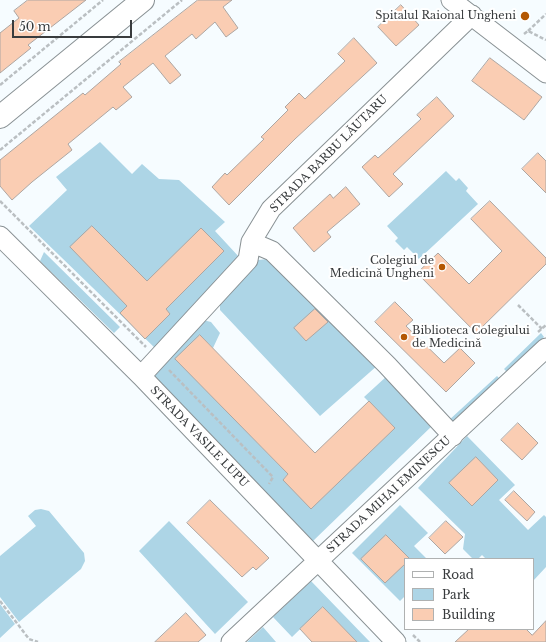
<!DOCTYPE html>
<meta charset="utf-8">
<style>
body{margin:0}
#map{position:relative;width:546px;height:642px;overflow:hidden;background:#f6fcff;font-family:"Libre Baskerville",serif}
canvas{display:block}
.legend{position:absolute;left:404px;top:558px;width:130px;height:72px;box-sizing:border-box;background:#fff;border:1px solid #afb1b1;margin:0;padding:5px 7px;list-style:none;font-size:12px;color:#383b3d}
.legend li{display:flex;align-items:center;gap:8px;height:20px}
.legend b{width:20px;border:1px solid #afb1b1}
.scale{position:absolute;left:12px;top:20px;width:120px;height:18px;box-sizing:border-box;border:2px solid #383b3d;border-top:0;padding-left:5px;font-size:12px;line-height:14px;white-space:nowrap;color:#383b3d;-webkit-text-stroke:3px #fff;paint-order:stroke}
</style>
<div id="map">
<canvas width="546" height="642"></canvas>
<ul class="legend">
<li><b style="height:5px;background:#fff"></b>Road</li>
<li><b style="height:11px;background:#add5e6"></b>Park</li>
<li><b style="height:11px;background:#facdb3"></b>Building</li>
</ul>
<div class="scale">50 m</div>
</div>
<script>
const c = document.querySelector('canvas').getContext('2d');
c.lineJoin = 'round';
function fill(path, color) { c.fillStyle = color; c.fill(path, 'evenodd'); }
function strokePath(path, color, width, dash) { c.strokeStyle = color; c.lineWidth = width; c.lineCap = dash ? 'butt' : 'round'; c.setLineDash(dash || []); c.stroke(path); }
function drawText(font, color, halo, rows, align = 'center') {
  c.font = font + ' "Libre Baskerville",serif'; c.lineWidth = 4; c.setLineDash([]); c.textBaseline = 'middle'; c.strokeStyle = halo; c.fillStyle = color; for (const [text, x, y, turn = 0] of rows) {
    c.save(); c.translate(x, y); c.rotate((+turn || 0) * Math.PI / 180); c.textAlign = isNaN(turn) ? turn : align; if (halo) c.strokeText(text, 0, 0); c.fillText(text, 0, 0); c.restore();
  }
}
fill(new Path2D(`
 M100,142L132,174L142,164L159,179L179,180L225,222L215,231L240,258L156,349L29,226L67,190L56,177Z
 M446,171L456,181L459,178L468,188L466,191L478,204L419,259L407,247L404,250L395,241L398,238L387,226Z
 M44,252L120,327L114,333L40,261Z
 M268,259L378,365L320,416L220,310V301L258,260Z
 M203,320L211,322L220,333L213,348L200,335L176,359L288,474L283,480L395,428L364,397L387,376L433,425L313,541L154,376L156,367Z
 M541,333L544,337L507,372L504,369Z
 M497,376L500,379L453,423L448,421Z
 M467,436L515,485L499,500L528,530L544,515L546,517V567L533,581V559H486L482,555L478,559H473L463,549L465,534L418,488Z
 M400,505L428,533L414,546L427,559H405V596L400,601L352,553Z
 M41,509L49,511L84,553L85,561L81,569L19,622L0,597V556L36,526L28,516L35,510Z
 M169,521L248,602L215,634L139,551Z
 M311,581L370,642H357L323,607L292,637L273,617Z
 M0,604L15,624L0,638Z
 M263,627L276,642H247Z`), '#add5e6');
const building = new Path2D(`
 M28,0H86L28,45L31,48L0,73V33L19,18L14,11Z
 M198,0H232L223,7L238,28L226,37L215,22L196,39L192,34L165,56L181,75L170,84L153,63L123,87L132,97L116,110L113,107L68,144L72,150L32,182L12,200L0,186V160L83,93L85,95L121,64L119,62Z
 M401,5L419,25L396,46L378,27Z
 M354,38L377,63L295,139L229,205L212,187L225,173L227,175L264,139L261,137L288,110L285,107L299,93L305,99L345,61L338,54Z
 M490,58L542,97L524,120L472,81Z
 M437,97L454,116L393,174L403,184L389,197L362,167L375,155L378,158L421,119L417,115Z
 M538,153L546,161V193L522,169Z
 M346,187L360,204L327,232L331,237L314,252L293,228L330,194L333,198Z
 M490,201L546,258V264L476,333L417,273L438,253L469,284L502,251L471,219Z
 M92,226L147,281L201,228L224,251L166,309L170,314L145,339L120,313L127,306L70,247Z
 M395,302L413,320L406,326L444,363L460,348L475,363L446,392L375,322Z
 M315,309L328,322L306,341L294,328Z
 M200,335L315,453L369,401L395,428L311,509L283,480L288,474L175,359Z
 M518,423L538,443L522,460L501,440Z
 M476,457L498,480L472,506L449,483Z
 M514,491L535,512L527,521L505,500Z
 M210,500L269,558L256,570L253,567L242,577L187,523Z
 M446,521L463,537L445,554L429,538Z
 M386,535L410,559H405V564L385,583L361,559Z
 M323,607L357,642H312L300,629Z
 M186,613L206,635L198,642H155Z
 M546,621V642H455L469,629H526L532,635Z`);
fill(building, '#facdb3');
strokePath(building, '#ada6a2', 1);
const minor = new Path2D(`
 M451,0L546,73
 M0,236L141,376L396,642
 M251,242L272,251L387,365L453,436
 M141,376L248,260L251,242L271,209L472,15
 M231,642L546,348`);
const major = new Path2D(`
 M0,117L143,0`);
strokePath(minor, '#899194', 21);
strokePath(major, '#899194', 24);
strokePath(new Path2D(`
 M528,31L546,14
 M524,34L528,31L546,40
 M0,85L103,0
 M0,150L182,0
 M0,201L146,347
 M518,305L542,329
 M538,332L546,325
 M169,370L273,477L269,484
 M0,601L29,639L38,642
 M413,635L420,642`), '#babfc2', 2.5, [4, 2]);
strokePath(minor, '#fff', 19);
strokePath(major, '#fff', 22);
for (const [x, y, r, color] of [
 [525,16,5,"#b45702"],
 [442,267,4,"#b45702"],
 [404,337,4,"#b45702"]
]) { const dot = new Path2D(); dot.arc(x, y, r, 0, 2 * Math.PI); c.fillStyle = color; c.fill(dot); strokePath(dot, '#fff', 1.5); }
drawText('11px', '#383b3d', '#fff', [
 ["Spitalul Raional Ungheni",516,16],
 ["Colegiul de",434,261],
 ["Medicină Ungheni",434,274],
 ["Biblioteca Colegiului",412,331,"left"],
 ["de Medicină",412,344,"left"]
], 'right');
drawText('11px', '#383b3d', '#fff', [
 ["STRADA BARBU LĂUTARU",329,154,-45],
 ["STRADA VASILE LUPU",199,437,46],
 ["STRADA MIHAI EMINESCU",389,495,-43]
]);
</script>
